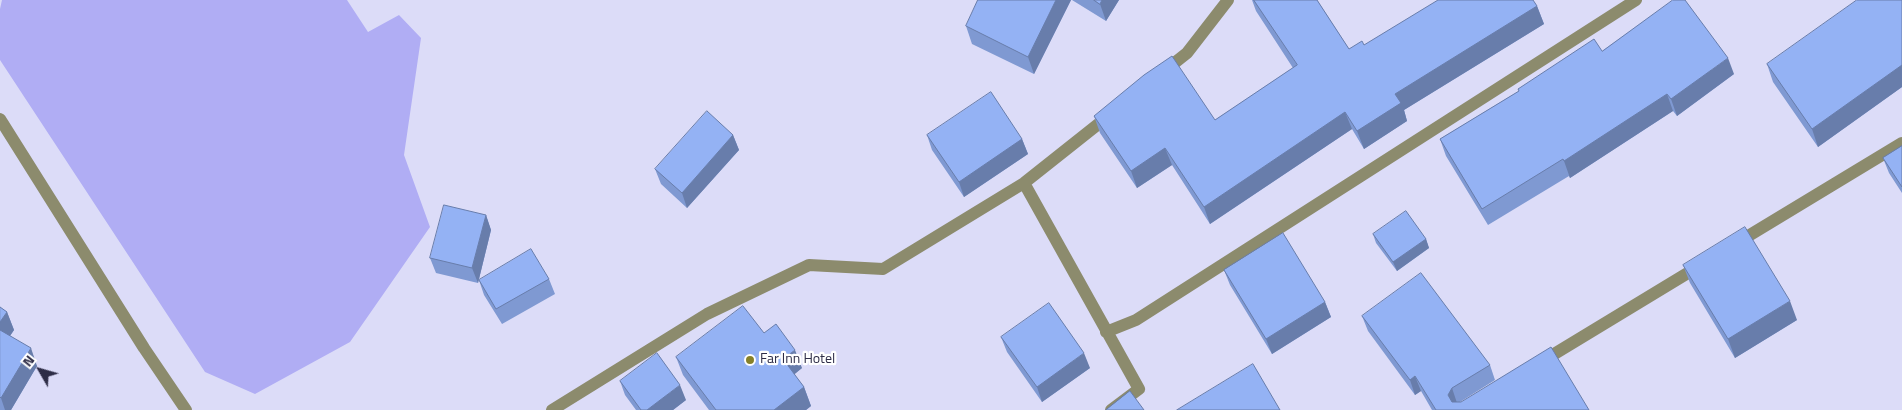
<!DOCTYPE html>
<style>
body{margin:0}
#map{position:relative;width:1902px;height:410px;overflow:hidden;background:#dcdcf8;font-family:"Titillium Web",sans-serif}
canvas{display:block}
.north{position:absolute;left:15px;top:345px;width:50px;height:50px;-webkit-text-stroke:4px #fff;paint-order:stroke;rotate:308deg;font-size:14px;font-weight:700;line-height:20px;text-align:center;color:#2e2d47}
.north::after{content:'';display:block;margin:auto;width:18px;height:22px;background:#2e2d47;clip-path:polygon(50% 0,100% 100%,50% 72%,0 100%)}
</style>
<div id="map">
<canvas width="1902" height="410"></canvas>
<div class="north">N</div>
</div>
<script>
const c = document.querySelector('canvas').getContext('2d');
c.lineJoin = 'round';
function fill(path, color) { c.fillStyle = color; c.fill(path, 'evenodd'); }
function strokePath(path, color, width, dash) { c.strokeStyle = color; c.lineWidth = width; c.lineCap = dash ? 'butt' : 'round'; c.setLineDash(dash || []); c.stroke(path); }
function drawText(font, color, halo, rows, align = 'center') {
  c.font = font + ' "Titillium Web",sans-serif'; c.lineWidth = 4.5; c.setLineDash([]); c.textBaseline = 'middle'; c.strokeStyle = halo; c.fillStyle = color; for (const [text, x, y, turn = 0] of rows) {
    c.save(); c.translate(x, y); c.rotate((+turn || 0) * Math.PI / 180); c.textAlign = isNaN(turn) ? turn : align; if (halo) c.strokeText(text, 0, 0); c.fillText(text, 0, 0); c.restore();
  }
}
fill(new Path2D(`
 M2,0H347L368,32L399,15L421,38L404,155L430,227L350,342L255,394L205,372L0,60V9Z`), '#b0adf4');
strokePath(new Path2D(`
 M1163,72L1187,53L1228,0
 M0,119L144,348L186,410
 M1024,183L1139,389L1111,410
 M1735,244L1902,143
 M1106,332L1136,320L1636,0
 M1541,362L1701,265
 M552,410L707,314L809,265L883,269L1024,183L1111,114`), '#8c8b6d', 12);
fill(new Path2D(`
 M978,0H1071L1034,74L972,44L966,26Z
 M1072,0H1119L1106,21Z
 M1252,0H1317L1349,49L1537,6L1544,24L1404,110L1407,121L1364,149L1352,129L1210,224L1172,165L1137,188L1100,133L1094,116L1215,120L1293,68L1256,11Z
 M1902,0V87L1818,147L1773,82L1767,64Z
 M1602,51L1734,74L1677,116L1673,111L1570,178L1569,176L1488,225L1446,156L1440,139L1519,91L1518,89Z
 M733,135L739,150L687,208L661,184L655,169Z
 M927,135L1022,139L1028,154L964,197L932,150Z
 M1902,146V193L1889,173L1883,158Z
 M486,215L491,230L478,283L436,273L430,258Z
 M1373,234L1426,239L1429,248L1397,271L1376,243Z
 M1683,265L1797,320L1735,358L1690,283Z
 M1224,270L1325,302L1331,317L1272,354L1230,285Z
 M549,279L555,294L502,324L484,295L479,280Z
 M0,307L7,312L14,330L10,336L37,366L11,410H0Z
 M1362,316L1490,365L1495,380L1460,402L1589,410H1432L1421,391L1415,395L1368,331Z
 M764,333L802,368L794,374L804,387L811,406L806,410H709L683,375L676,357Z
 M1001,337L1090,368L1042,402L1007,352Z
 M620,381L686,400L673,410H636L625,395Z`), '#7f99d2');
fill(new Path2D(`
 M1056,0H1071L1034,74L1028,57Z
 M1102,0H1119L1106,21L1100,4Z
 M1537,6L1544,24L1404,110L1407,121L1364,149L1357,131L1395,94Z
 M1728,58L1734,74L1677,116L1671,99Z
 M1902,65V87L1818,147L1812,129Z
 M1667,94L1673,111L1570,178L1564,161Z
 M1345,112L1352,129L1210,224L1204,207Z
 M733,135L739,150L687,208L682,193Z
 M1022,139L1028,154L964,197L959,182Z
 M1165,148L1172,165L1137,188L1131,171Z
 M486,215L491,230L478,283L472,268Z
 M1426,239L1429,248L1397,271L1393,262Z
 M1790,301L1797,320L1735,358L1728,339Z
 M1325,302L1331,317L1272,354L1266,339Z
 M7,312L14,330L3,346L0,338V322Z
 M31,348L37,366L11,410H5L1,398Z
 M795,350L802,368L790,378L783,359Z
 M1084,353L1090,368L1042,402L1037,387Z
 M1415,376L1421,391L1415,395L1410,380Z
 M680,385L686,400L673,410H647Z
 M804,387L811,406L806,410H774Z
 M1452,388L1457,403L1454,410L1448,395Z`), '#687dab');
const building = new Path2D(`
 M978,0H1056L1028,57L966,26Z
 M1094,0H1102L1100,4Z
 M1254,0H1317L1349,49L1362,41L1364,45L1438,0H1533L1537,6L1395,94L1401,103L1357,131L1345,112L1204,207L1165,148L1131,171L1094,116L1144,75L1172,56L1215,120L1297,65Z
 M1673,0H1685L1728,58L1671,99L1667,94L1564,161L1563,159L1482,209L1440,139L1519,91L1518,89L1594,39L1602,51Z
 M1857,0H1902V65L1812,129L1767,64Z
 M991,92L1022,139L959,182L927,135Z
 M707,111L733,135L682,193L655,169Z
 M1902,146V187L1883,158Z
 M444,205L486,215L472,268L430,258Z
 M1406,211L1426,239L1393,262L1373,234Z
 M1745,227L1790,301L1728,339L1683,265Z
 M1283,233L1325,302L1266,339L1224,270Z
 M531,249L549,279L496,309L479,280Z
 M1421,273L1490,365L1452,388L1448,395L1452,402H1461L1551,347L1589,410H1436L1415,376L1410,380L1362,316Z
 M1049,303L1084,353L1037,387L1001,337Z
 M743,306L764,333L776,324L795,350L783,359L804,387L774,410H716L676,357Z
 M0,307L7,312L0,322Z
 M0,330L31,348L1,398L0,397Z
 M657,353L680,385L647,410H641L620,381Z
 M1253,364L1280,410H1177Z
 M1130,391L1144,410H1106Z`);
fill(building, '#94b2f4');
strokePath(building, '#687dab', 1);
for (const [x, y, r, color] of [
 [750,360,5,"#878129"]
]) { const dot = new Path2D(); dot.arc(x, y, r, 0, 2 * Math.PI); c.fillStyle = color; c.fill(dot); strokePath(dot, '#fff', 2); }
drawText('14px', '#2e2d47', '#fff', [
 ["Far Inn Hotel",760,360]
], 'left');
</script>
